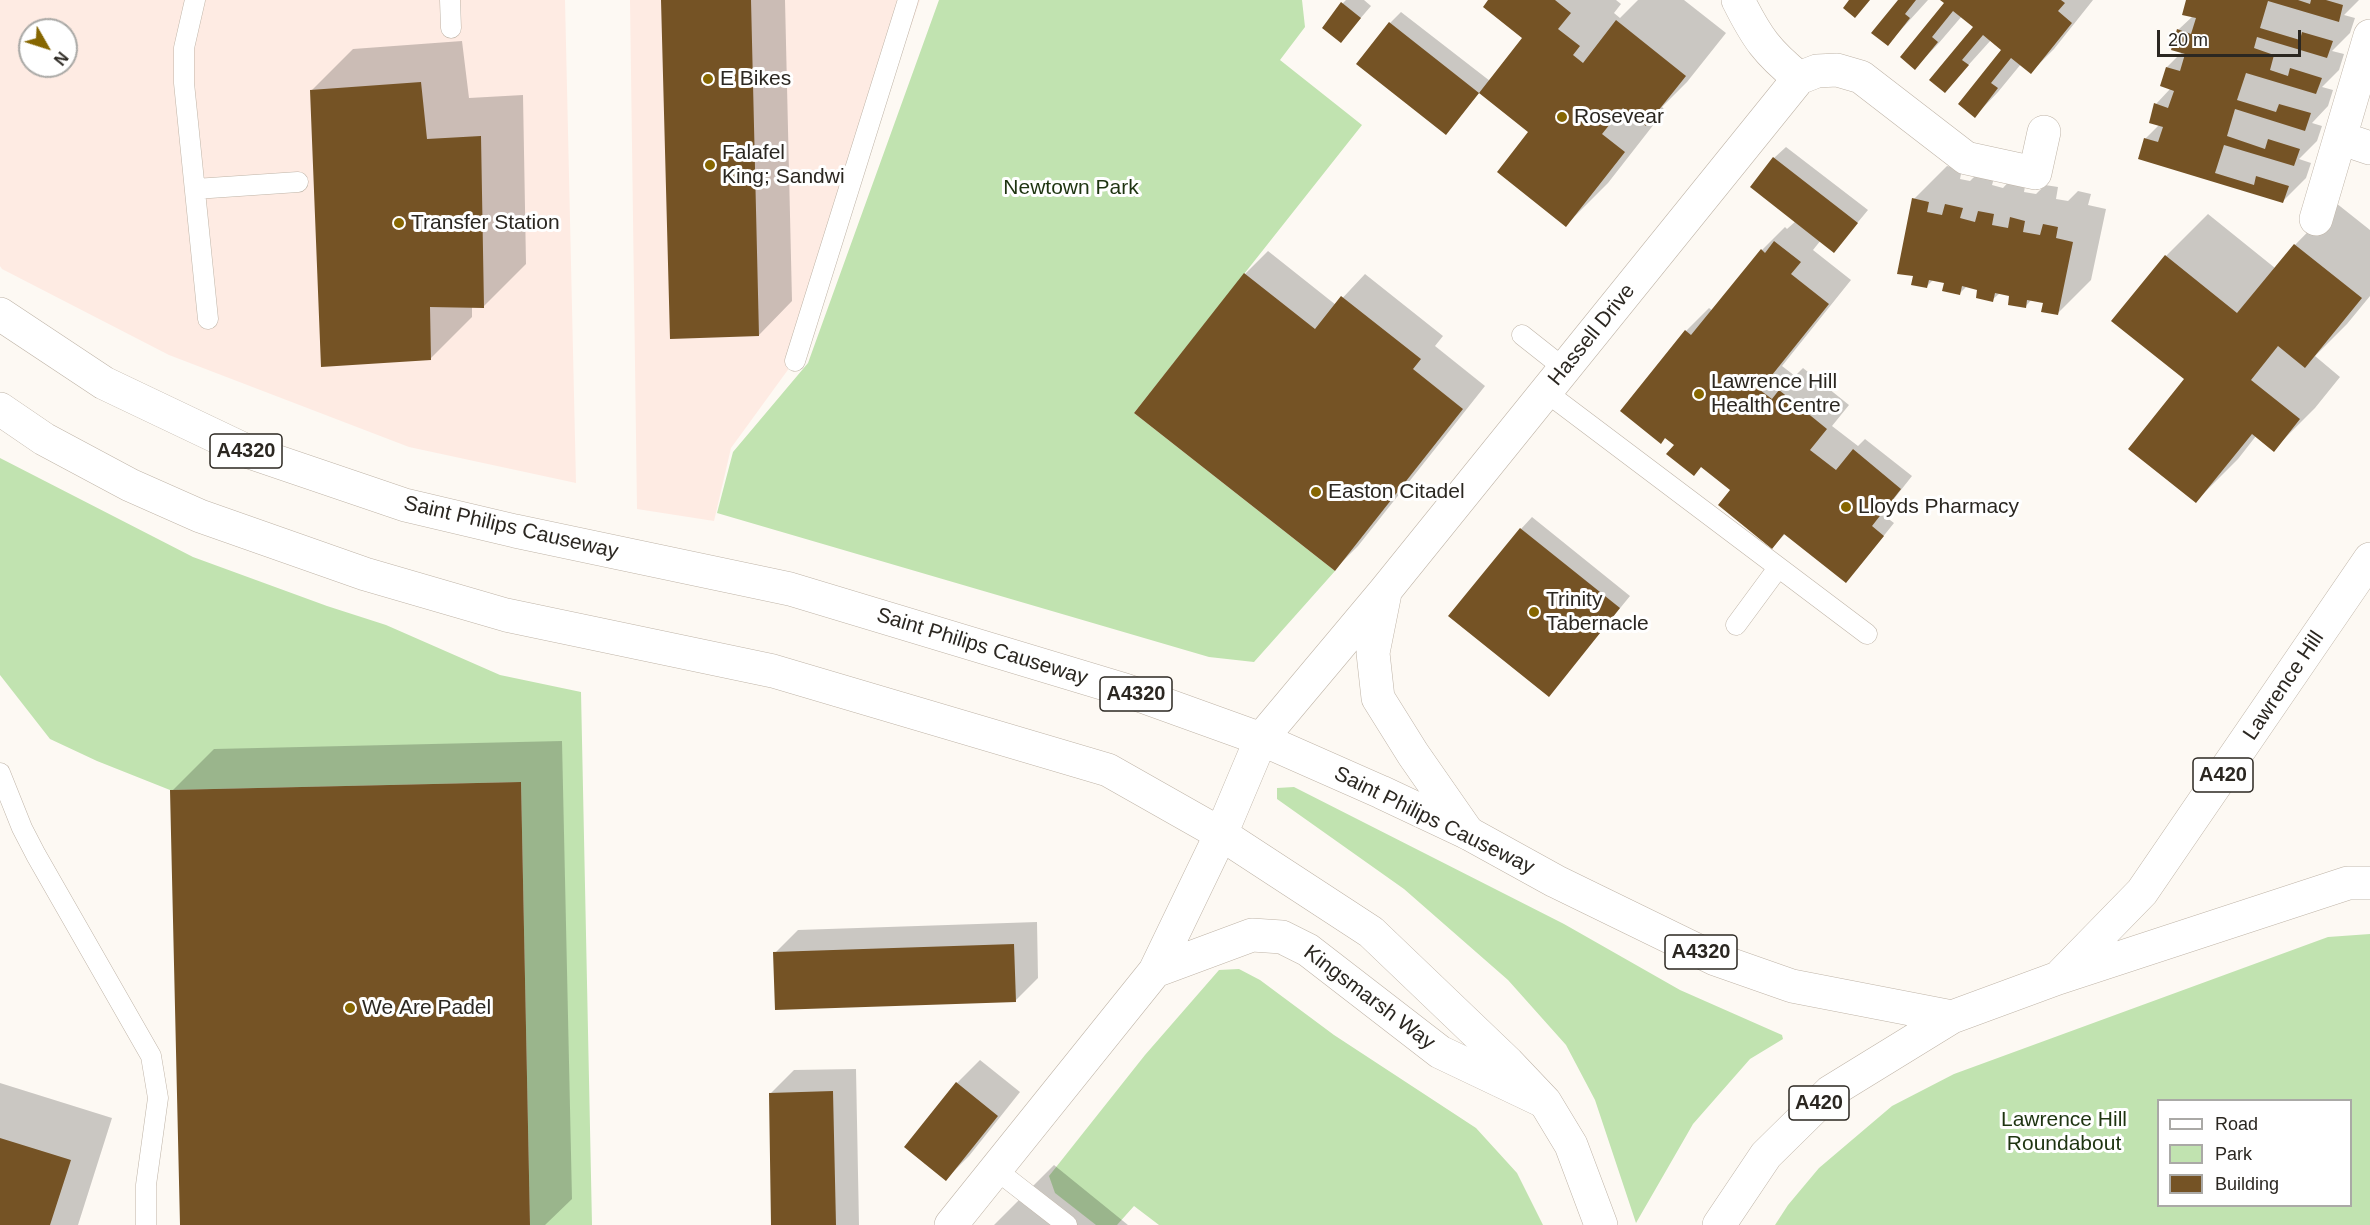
<!DOCTYPE html>
<style>
body{margin:0}
#map{position:relative;width:2370px;height:1225px;overflow:hidden;background:#fdf9f3;font-family:Helvetica,sans-serif}
canvas{display:block}
.legend{position:absolute;left:2157px;top:1099px;width:195px;height:108px;box-sizing:border-box;background:#fff;border:2px solid #aaa9a6;margin:0;padding:8px 10px;list-style:none;font-size:18px;color:#2b2721}
.legend li{display:flex;align-items:center;gap:12px;height:30px}
.legend b{width:30px;border:2px solid #aaa9a6}
.north{position:absolute;left:18px;top:18px;width:60px;height:60px;box-sizing:border-box;background:#fff;border:2px solid #aaa9a6;border-radius:50%;rotate:129deg;font-size:16px;font-weight:700;line-height:24px;text-align:center;color:#2b2721}
.north::after{content:'';display:block;margin:auto;width:21px;height:27px;background:#866600;clip-path:polygon(50% 0,100% 100%,50% 72%,0 100%)}
.scale{position:absolute;left:2157px;top:30px;width:144px;height:27px;box-sizing:border-box;border:3px solid #2b2721;border-top:0;padding-left:8px;font-size:18px;line-height:21px;white-space:nowrap;color:#2b2721;-webkit-text-stroke:4px #fff;paint-order:stroke}
</style>
<div id="map">
<canvas width="2370" height="1225"></canvas>
<ul class="legend">
<li><b style="height:8px;background:#fff"></b>Road</li>
<li><b style="height:16px;background:#c1e3b0"></b>Park</li>
<li><b style="height:16px;background:#755325"></b>Building</li>
</ul>
<div class="north">N</div>
<div class="scale">20 m</div>
</div>
<script>
const c = document.querySelector('canvas').getContext('2d');
c.lineJoin = 'round';
function fill(path, color) { c.fillStyle = color; c.fill(path, 'evenodd'); }
function strokePath(path, color, width, dash) { c.strokeStyle = color; c.lineWidth = width; c.lineCap = dash ? 'butt' : 'round'; c.setLineDash(dash || []); c.stroke(path); }
function drawText(font, color, halo, rows, align = 'center') {
  c.font = font + ' Helvetica,sans-serif'; c.lineWidth = 6; c.setLineDash([]); c.textBaseline = 'middle'; c.strokeStyle = halo; c.fillStyle = color; for (const [text, x, y, turn = 0] of rows) {
    c.save(); c.translate(x, y); c.rotate((+turn || 0) * Math.PI / 180); c.textAlign = isNaN(turn) ? turn : align; if (halo) c.strokeText(text, 0, 0); c.fillText(text, 0, 0); c.restore();
  }
}
fill(new Path2D(`
 M0,0H565L576,483L409,447L169,355L2,269L0,266ZM30,30H66V66H30Z
 M630,0H920L798,356L731,448L714,521L637,509Z`), '#feebe3');
fill(new Path2D(`
 M939,0H1302L1305,27L1280,60L1362,125L1134,413L1335,571L1254,662L1209,657L717,513L733,452L808,363Z
 M0,458L193,557L327,606L386,625L500,675L581,692L592,1225H530L521,782L170,790L97,761L50,739L0,675Z
 M1294,787L1564,924L1680,990L1782,1035L1783,1039L1750,1059L1693,1124L1636,1223L1595,1100L1566,1045L1508,980L1404,889L1277,799V788Z
 M2370,934V1225H1775L1788,1205L1819,1168L1892,1106L1954,1074L2328,937ZM2350,1100V1206H2158V1100Z
 M1239,969L1260,980L1334,1035L1476,1128L1517,1173L1543,1225H1159L1134,1206L1117,1225H1096L1055,1193L1049,1176L1145,1055L1219,970Z`), '#c1e3b0');
fill(new Path2D(`
 M662,0H785L792,301L759,335Z
 M1346,0H1364L1371,6L1341,41L1343,3Z
 M1490,0H1616L1621,4L1614,13L1620,18L1638,0H1684L1726,33L1687,82L1662,107L1665,110L1608,183L1566,225L1530,132L1480,92L1446,133L1390,23L1401,12L1490,81L1524,38Z
 M1898,0H1928L1888,44Z
 M1943,0H2093L2054,49L2031,72L2021,64L1998,92L1975,116L2003,50L1991,40L1945,91L1975,27L1962,16L1938,44L1915,68L1946,3Z
 M2188,0H2359L2344,15L2355,18L2350,33L2332,51L2344,54L2339,70L2322,87L2333,90L2328,106L2312,123L2322,126L2317,141L2299,159L2311,163L2306,178L2283,201L2139,158L2145,139L2160,124L2156,104L2171,88L2167,67L2182,52L2178,30L2193,16Z
 M462,41L469,98L523,95L526,264L484,306H472V317L430,359L311,91L353,49Z
 M1786,147L1868,210L1834,251L1821,240L1813,250L1851,280L1782,366L1795,376L1803,368L1849,405L1832,426L1858,446L1865,439L1912,476L1882,514L1894,523L1857,569L1786,533L1772,547L1732,490L1676,445L1622,411L1686,331L1709,308L1713,311L1762,250L1785,227L1787,229L1796,221L1774,158Z
 M1947,166L1962,169L1960,179L1970,181L1979,172L1995,175L1992,185L2003,188L2012,178L2026,181L2024,192L2036,194L2045,185L2058,187L2056,199L2068,201L2078,191L2091,194L2088,205L2106,209L2091,280L2058,313L2045,302L2032,299L2025,307L2011,295L2000,293L1992,300L1979,289L1967,286L1960,293L1946,282L1934,279L1927,286L1914,199Z
 M2336,203L2370,230V296L2347,324L2315,356L2340,377L2315,408L2273,450L2256,436L2238,459L2196,501L2186,379L2166,256L2208,214L2275,268L2295,245Z
 M1268,251L1336,305L1365,274L1443,336L1435,346L1485,386L1358,546L1335,569L1245,274Z
 M1532,517L1630,596L1549,695L1521,529Z
 M562,741L572,1199L545,1225H181L172,791L214,749Z
 M1037,922L1038,978L1015,1001L775,953L798,930Z
 M980,1060L1020,1092L969,1156L946,1179L957,1083Z
 M856,1069L859,1225H773L770,1094L794,1070Z
 M0,1083L112,1118L78,1225H0Z
 M1054,1165L1128,1225H994Z`), '#0003');
fill(new Path2D(`
 M661,0H751L759,336L670,339Z
 M1488,0H1555L1571,13L1558,29L1580,46L1573,55L1583,63L1616,20L1686,76L1646,126L1623,108L1602,134L1625,152L1566,227L1497,172L1528,132L1479,93L1522,38L1483,7Z
 M1849,0H1870L1855,18L1843,8Z
 M1898,0H1916L1905,14L1910,18L1888,46L1871,33Z
 M1940,0H2061L2065,3L2058,11L2072,23L2031,74L2011,58L1991,83L1998,88L1975,118L1958,104L2001,50L1983,35L1962,60L1969,65L1945,93L1929,80L1973,27L1953,11L1932,37L1938,42L1915,70L1900,57L1944,3Z
 M2186,0H2298L2310,4L2311,0H2326L2343,5L2339,22L2268,1L2260,28L2300,40L2302,32L2333,41L2327,58L2257,37L2254,48L2274,55L2270,70L2288,76L2290,68L2322,78L2316,94L2246,73L2237,100L2276,112L2279,104L2311,113L2305,131L2235,109L2227,136L2265,149L2268,139L2300,149L2294,166L2224,145L2215,173L2254,185L2256,176L2289,186L2283,203L2138,159L2144,138L2158,142L2163,127L2149,123L2154,103L2168,108L2174,91L2160,86L2166,67L2180,71L2185,54L2171,50L2177,29L2191,34L2196,18L2182,15Z
 M1341,2L1361,18L1341,43L1322,28Z
 M1389,22L1479,93L1446,135L1356,64Z
 M421,82L427,139L481,136L484,308L430,307L431,360L321,367L310,90Z
 M1773,157L1858,223L1834,253L1750,187Z
 M1912,198L1929,202L1927,212L1942,215L1945,204L1963,208L1960,218L1975,222L1978,211L1994,214L1992,225L2008,228L2010,217L2025,221L2023,232L2040,235L2043,224L2058,227L2056,238L2073,242L2058,315L2041,312L2043,303L2027,300L2026,308L2008,305L2009,296L1995,293L1993,302L1976,298L1977,290L1962,286L1960,295L1942,291L1944,283L1929,280L1927,288L1911,285L1913,276L1897,274Z
 M1774,241L1801,262L1791,274L1829,304L1760,390L1772,399L1779,390L1827,429L1810,450L1836,470L1853,449L1901,489L1872,526L1884,536L1846,583L1784,534L1772,549L1718,505L1730,490L1701,467L1694,476L1666,454L1674,445L1665,438L1661,444L1620,411L1685,330L1691,335L1761,249L1765,253Z
 M2294,244L2362,298L2305,368L2278,346L2251,380L2300,419L2274,452L2252,434L2196,503L2128,449L2184,379L2111,321L2165,255L2237,313Z
 M1244,273L1315,329L1341,296L1421,359L1413,369L1463,409L1335,571L1134,413Z
 M1520,528L1620,608L1549,697L1448,616Z
 M521,782L530,1225H180L170,790Z
 M1014,944L1016,1002L775,1010L773,952Z
 M956,1082L998,1116L946,1181L904,1147Z
 M833,1091L836,1225H771L769,1093Z
 M0,1138L71,1160L50,1225H0Z`), '#755325');
const lane = new Path2D(`
 M195,0L184,48V83L208,319
 M450,0L451,28
 M195,189L298,182
 M1522,335L1565,369
 M795,361L908,0
 M1546,392L1867,634
 M1736,625L1778,568
 M0,773L22,828L36,855L151,1056L158,1098L146,1185V1225
 M995,1169L1067,1225`);
const street = new Path2D(`
 M1799,78L1817,71L1837,70L1861,77L1966,158L2035,173L2044,132
 M2340,138L2370,148
 M2316,219L2370,36
 M1385,593L1373,653L1378,698L1413,754L1468,833
 M1261,739L1385,591L1799,78C1767,52 1757,38 1738,0
 M1155,971L1252,935L1282,937L1308,950L1440,1052L1543,1101
 M951,1225L1155,971L1221,834`);
const primary = new Path2D(`
 M0,314L104,383L249,452L405,505L515,531L790,589L1125,690L1261,739L1381,792L1468,833L1555,881L1715,959L1792,986L1952,1017
 M0,409L44,439L130,485L200,516L365,574L506,615L773,671L1108,770L1221,834L1371,932L1508,1063L1545,1102L1571,1145L1601,1225
 M1221,834L1261,739
 M2062,974L2142,892L2370,559
 M1719,1225L1766,1155L1830,1092L1952,1017L2058,978L2348,883H2370`);
strokePath(lane, '#bfb4a7', 21);
strokePath(street, '#bfb4a7', 34);
strokePath(primary, '#bfb4a7', 34);
strokePath(lane, '#fff', 20);
strokePath(street, '#fff', 33);
strokePath(primary, '#fff', 33);
for (const [x, y, r, color] of [
 [708,79,6,"#866600"],
 [1562,117,6,"#866600"],
 [710,165,6,"#866600"],
 [399,223,6,"#866600"],
 [1699,394,6,"#866600"],
 [1316,492,6,"#866600"],
 [1846,507,6,"#866600"],
 [1534,612,6,"#866600"],
 [350,1008,6,"#866600"]
]) { const dot = new Path2D(); dot.arc(x, y, r, 0, 2 * Math.PI); c.fillStyle = color; c.fill(dot); strokePath(dot, '#fff', 2); }
for (const [x, y, w] of [
 [246,451,72],
 [1136,694,72],
 [2223,775,60],
 [1701,952,72],
 [1819,1103,60]
]) { const box = new Path2D(); box.roundRect(x - w / 2, y - 17, w, 34, 4.5); c.fillStyle = '#fff'; c.fill(box); strokePath(box, '#2b2721', 1.5); }
drawText('bold 20px', '#2b2721', null, [
 ["A4320",246,451],
 ["A4320",1136,694],
 ["A420",2223,775],
 ["A4320",1701,952],
 ["A420",1819,1103]
]);
drawText('21px', '#2b2721', '#fff', [
 ["E Bikes",720,79],
 ["Rosevear",1574,117],
 ["Falafel",722,153],
 ["King; Sandwi",722,177],
 ["Transfer Station",411,223],
 ["Lawrence Hill",1711,382],
 ["Health Centre",1711,406],
 ["Easton Citadel",1328,492],
 ["Lloyds Pharmacy",1858,507],
 ["Trinity",1546,600],
 ["Tabernacle",1546,624],
 ["We Are Padel",362,1008]
], 'left');
drawText('21px', '#1e3411', '#fff', [
 ["Newtown Park",1071,188],
 ["Lawrence Hill",2064,1120],
 ["Roundabout",2064,1144]
]);
drawText('21px', '#2b2721', '#fff', [
 ["Hassell Drive",1592,335,-51],
 ["Saint Philips Causeway",511,528,13],
 ["Saint Philips Causeway",982,647,17],
 ["Lawrence Hill",2284,686,-56],
 ["Saint Philips Causeway",1434,821,26],
 ["Kingsmarsh Way",1369,998,37]
]);
</script>
